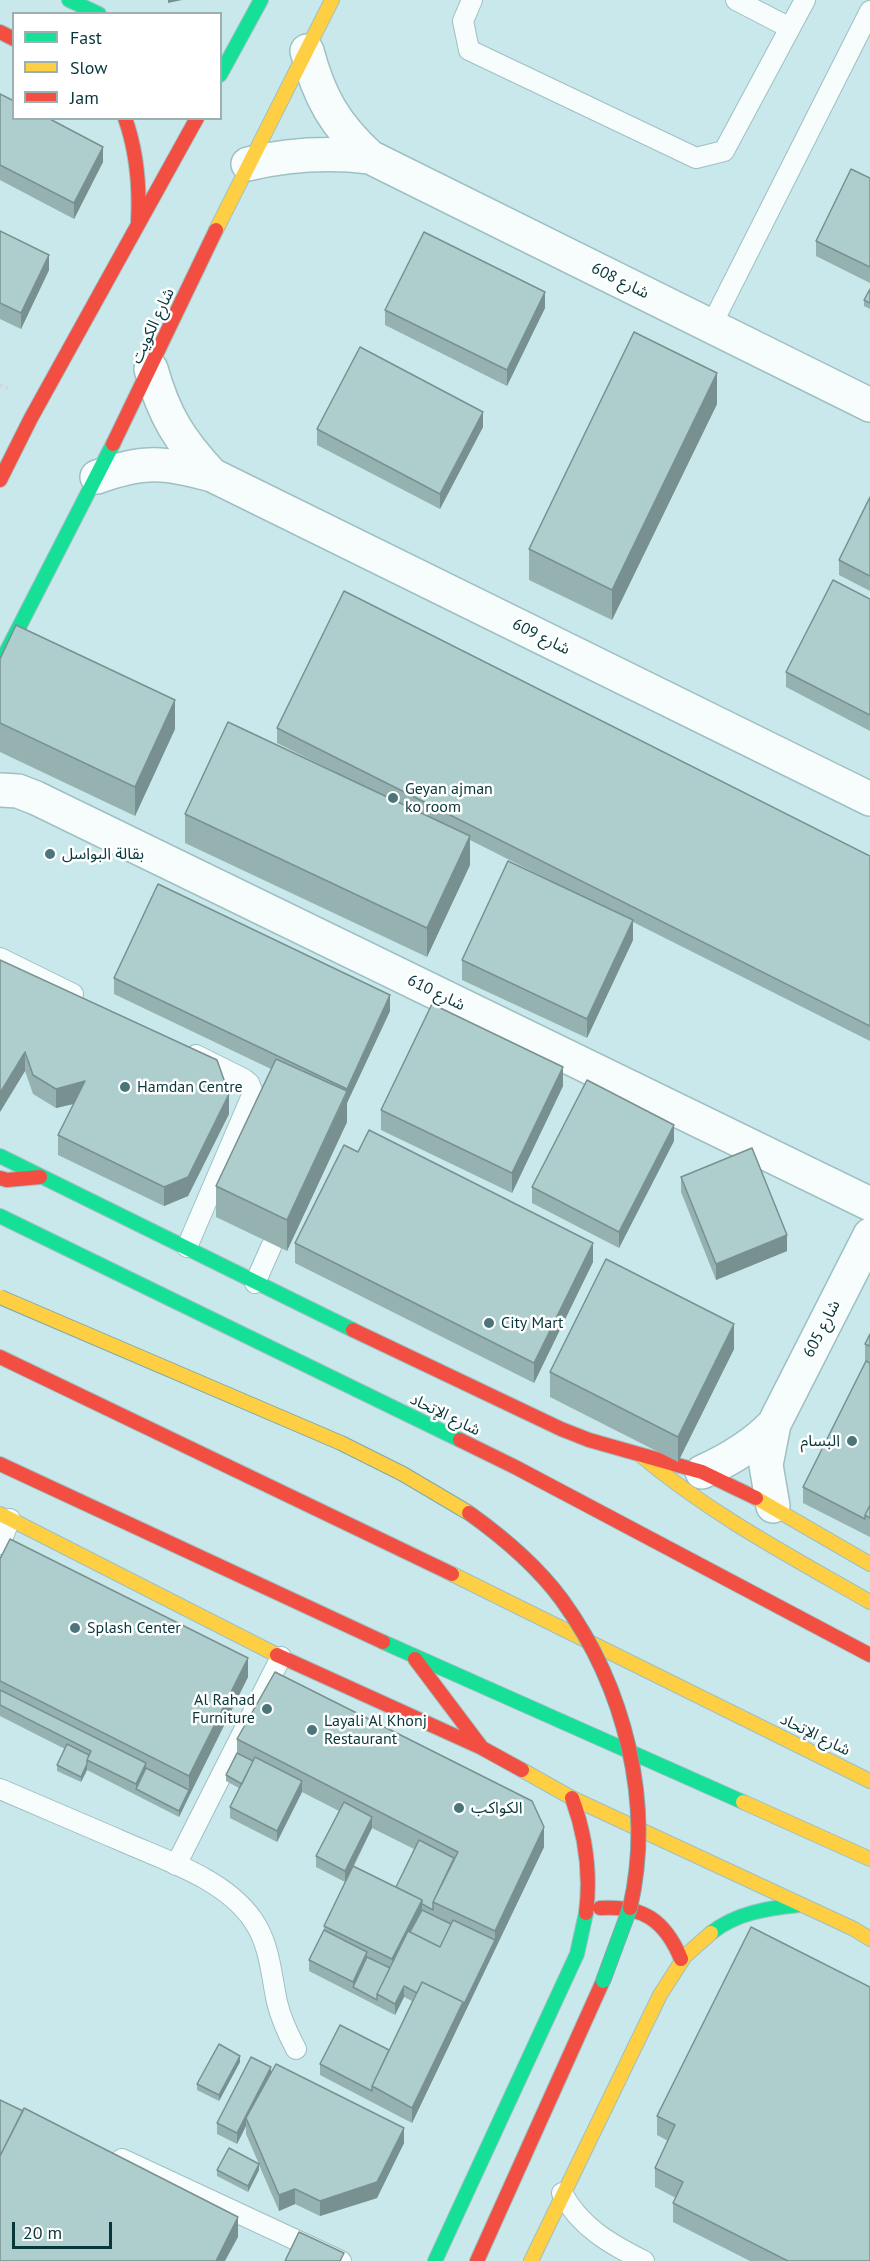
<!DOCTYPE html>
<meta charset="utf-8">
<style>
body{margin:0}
#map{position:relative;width:870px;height:2261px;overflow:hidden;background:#c9e8eb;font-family:"PT Sans",sans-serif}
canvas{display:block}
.legend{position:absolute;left:12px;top:12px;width:210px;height:108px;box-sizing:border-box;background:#fff;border:2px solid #9cafb1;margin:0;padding:8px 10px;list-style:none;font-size:18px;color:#07373b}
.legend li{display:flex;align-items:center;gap:12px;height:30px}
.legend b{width:30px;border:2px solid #9cafb1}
.scale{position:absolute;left:12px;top:2222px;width:100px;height:27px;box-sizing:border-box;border:3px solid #07373b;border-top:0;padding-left:8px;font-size:18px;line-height:21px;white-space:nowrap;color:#07373b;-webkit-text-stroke:4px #fff;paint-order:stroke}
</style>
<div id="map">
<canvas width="870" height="2261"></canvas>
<ul class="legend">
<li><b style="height:8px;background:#16e098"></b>Fast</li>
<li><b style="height:8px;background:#ffcf43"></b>Slow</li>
<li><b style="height:8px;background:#f24e42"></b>Jam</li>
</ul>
<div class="scale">20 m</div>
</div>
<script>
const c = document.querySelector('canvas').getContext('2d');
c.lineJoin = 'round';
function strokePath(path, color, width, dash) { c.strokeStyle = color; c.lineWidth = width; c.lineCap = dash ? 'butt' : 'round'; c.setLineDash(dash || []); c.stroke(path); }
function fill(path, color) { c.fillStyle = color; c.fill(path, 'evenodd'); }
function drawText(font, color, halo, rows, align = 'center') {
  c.font = font + ' "PT Sans","Noto Sans Arabic",sans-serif'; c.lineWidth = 5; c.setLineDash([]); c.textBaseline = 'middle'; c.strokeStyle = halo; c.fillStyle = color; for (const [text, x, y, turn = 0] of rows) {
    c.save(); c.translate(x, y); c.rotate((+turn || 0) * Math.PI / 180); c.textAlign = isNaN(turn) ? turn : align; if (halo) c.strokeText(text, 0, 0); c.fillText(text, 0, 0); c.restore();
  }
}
const lane = new Path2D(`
 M472,0L463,21L469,50L696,158L724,151L805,0
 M736,0L790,28
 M711,326L870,11
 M0,958L73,994
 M187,1247L253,1093L249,1083L244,1079L196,1055
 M255,1283L271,1247
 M0,1544L10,1519
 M0,1789C39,1806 78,1822 117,1839C163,1860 223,1877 253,1920C270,1945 271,1974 277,2002C281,2019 288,2034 296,2049
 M176,1865L281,1657
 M122,2159L341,2261
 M562,2193C580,2227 610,2244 644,2261`);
const street = new Path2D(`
 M307,51C319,97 335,125 370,157L870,405
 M248,164C290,154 327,152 370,157
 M151,369C164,415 179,440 212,475
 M97,477C144,460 165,462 212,475L870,799
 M0,790L18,791L36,798L870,1204
 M702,1472C729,1460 753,1446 774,1424
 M773,1506L766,1465L774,1424L870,1235`);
const fast = new Path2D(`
 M69,0L99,14
 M220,75L261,0
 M0,664L113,444
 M0,1156L353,1330
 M0,1216L460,1440
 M383,1642L743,1802
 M711,1933C736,1913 768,1908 799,1905
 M435,2261L577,1954L586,1913`);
const slow = new Path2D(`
 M216,230L332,0
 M639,1454C710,1514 790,1556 870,1602
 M756,1498L870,1564
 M0,1514L277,1655
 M452,1574L870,1781
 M522,1770L572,1798L854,1929L870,1939
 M743,1802L870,1859
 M531,2261L660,1995L685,1956L711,1933`);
const jam = new Path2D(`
 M0,32L14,39
 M125,118C137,152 140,186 138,222
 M113,444L216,230
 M0,480L31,418L197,118
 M0,1178L7,1180L40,1177
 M353,1330L561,1429L589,1440L702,1472L756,1498
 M0,1357L452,1574
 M460,1440L515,1467L870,1655
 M0,1464L383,1642
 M277,1655L482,1748L522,1770
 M415,1659L482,1748
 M572,1798C586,1836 591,1873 586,1913
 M600,1908C642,1905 665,1920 681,1959
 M477,2261L603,1981`);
strokePath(lane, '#9ec0c3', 22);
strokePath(street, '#9ec0c3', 36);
strokePath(fast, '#9ec0c3', 16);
strokePath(slow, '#9ec0c3', 16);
strokePath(jam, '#9ec0c3', 16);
strokePath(new Path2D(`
 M0,385L9,389`), '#cedadb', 4, [3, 3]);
strokePath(lane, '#f7fcfc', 20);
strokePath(street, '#f7fcfc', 33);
strokePath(fast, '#16e098', 14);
strokePath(slow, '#ffcf43', 14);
strokePath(jam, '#f24e42', 14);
const fastBridge = new Path2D(`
 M603,1981L630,1908`);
const slowBridge = new Path2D(`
 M0,1297L341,1443L403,1474L469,1513`);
const jamBridge = new Path2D(`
 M469,1513C504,1538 537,1566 562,1600C625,1687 654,1803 630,1908`);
strokePath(fastBridge, '#7ea8ab', 16, []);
strokePath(slowBridge, '#7ea8ab', 16, []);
strokePath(jamBridge, '#7ea8ab', 16, []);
strokePath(fastBridge, '#16e098', 14);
strokePath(slowBridge, '#ffcf43', 14);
strokePath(jamBridge, '#f24e42', 14);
fill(new Path2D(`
 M0,94L103,162L74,219L0,180Z
 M870,178V283L816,256V241Z
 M0,231L49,270L21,329L0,319Z
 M870,289V309L864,306V300Z
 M545,308L507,386L385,325V310Z
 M717,404L612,620L529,580V549Z
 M483,427L440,509L317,445V429Z
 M870,497V591L839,575V560Z
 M870,599V731L786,687V672Z
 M0,659L175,729L135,816L0,752Z
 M277,728L870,856V1041L633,922V940L587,1038L462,980V960L571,891L470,840V865L427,957L185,843V814L333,771L277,743Z
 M0,960L229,1114L188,1196L164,1206L58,1155V1135L74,1104L56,1108L33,1094L25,1071L0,1112Z
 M114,978L390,1011L347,1103V1122L287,1251L216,1217V1186L271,1069L114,994Z
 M563,1086L512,1193L381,1130V1110Z
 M674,1141L619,1248L532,1203V1187Z
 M358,1152L593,1262L534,1383L295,1263V1243Z
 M681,1177L787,1251L716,1280L681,1192Z
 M870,1334V1537L803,1503V1487L865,1363V1344Z
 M734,1349L678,1462L550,1397V1372Z
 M0,1559L248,1677L179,1817L87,1770L81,1782L57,1771V1765L65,1749L0,1716Z
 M237,1739L544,1847L412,2123L320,2075V2064L389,2050L412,2001L404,1997L395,2015L309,1971V1960L324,1930V1926L345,1882L316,1867V1856L339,1811L302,1792L277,1842L230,1818V1807L239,1788L226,1781V1775L237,1753ZM372,1828L414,1849L396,1887L354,1866Z
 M751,1927L870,2261H750L673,2222V2203L676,2198L655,2187V2168L668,2141L657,2135V2116Z
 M240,2062L219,2101L197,2090V2084Z
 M271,2073L404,2143L377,2198L320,2216L295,2204L279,2211L259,2165V2170L248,2192L217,2176V2170L259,2164L246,2134V2126L237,2144L217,2134V2123Z`), '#95b1b0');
fill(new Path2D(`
 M168,0H182L168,3Z
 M103,147V162L74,219V203Z
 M49,255V270L21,329V313Z
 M545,292V308L507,386V370Z
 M717,373V404L612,620V590Z
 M483,412V427L440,509V494Z
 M175,700V729L135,816V787Z
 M470,836V865L427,957V928Z
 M633,920V940L587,1038V1019Z
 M390,995V1011L347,1103V1122L287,1251V1220L347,1093V1089Z
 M25,1052V1071L0,1112V1093Z
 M563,1067V1086L512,1193V1173Z
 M85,1081V1101L56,1108V1089Z
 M229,1094V1114L188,1196L164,1206V1187Z
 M674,1125V1141L619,1248V1232Z
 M787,1235V1251L716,1280V1264Z
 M593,1243V1262L534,1383V1363Z
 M734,1324V1349L678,1462V1437Z
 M248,1658V1677L189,1796V1776Z
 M146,1763V1774L136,1789V1784Z
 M87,1764V1770L81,1782V1777Z
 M302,1781V1792L277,1842V1831Z
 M189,1790V1796L179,1817V1811Z
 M372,1817V1828L345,1882V1871Z
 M544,1827V1847L412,2123V2108L463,2002L495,1940V1931Z
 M422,1900V1915L392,1969V1959Z
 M367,1952V1963L353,1987V1993V1982Z
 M404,1986V1997L395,2015V2004Z
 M240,2056V2062L219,2101V2095Z
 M271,2067V2078L246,2118V2126L237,2144V2133Z
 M404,2128V2143L377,2198L320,2216V2201Z
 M259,2164V2170L248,2192V2186Z
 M295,2189V2204L279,2211V2195Z
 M238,2217V2237L225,2261H216Z`), '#799090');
const building = new Path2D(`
 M0,94L14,101V118H48L103,147L74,203L0,165Z
 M851,169L870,178V267L816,241Z
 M0,231L49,255L21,313L0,303Z
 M424,232L545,292L507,370L385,310Z
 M870,289V303L864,300Z
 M634,332L717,373L612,590L529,549Z
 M360,347L483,412L440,494L317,429Z
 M870,497V576L839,560Z
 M833,580L870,599V715L786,672Z
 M344,591L870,856V1026L277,728Z
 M16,625L175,700L135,787L0,723V659Z
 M228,722L470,836L427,928L185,814Z
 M508,861L633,920L587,1019L462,960Z
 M158,884L390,995L347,1089L114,978Z
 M0,960L217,1060L229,1094L188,1177L164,1187L58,1135L85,1081L56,1089L33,1075L25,1052L0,1093Z
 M432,1004L563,1067L512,1173L381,1110Z
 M276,1059L347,1091L287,1220L216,1186Z
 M587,1080L674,1125L619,1232L532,1187Z
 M369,1130L593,1243L534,1363L295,1243L344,1145L358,1152Z
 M752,1148L787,1235L716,1264L681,1177Z
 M606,1259L734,1324L678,1437L550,1372Z
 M870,1334V1346L865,1344Z
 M866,1361L870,1363V1505L865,1515V1519L803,1487Z
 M870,1505V1518L865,1515Z
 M10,1539L248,1658L189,1776L0,1681V1559Z
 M275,1672L532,1801L544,1827L495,1931L433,1902L458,1852L237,1739Z
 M0,1690L146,1763L136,1784L87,1760L91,1751L0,1705Z
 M67,1744L89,1755L87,1760V1764L81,1777L57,1765Z
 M237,1753L253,1761L242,1784L226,1775Z
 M255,1757L302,1781L277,1831L230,1807Z
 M146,1768L189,1790L179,1811L136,1789Z
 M344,1802L372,1817L345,1871L316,1856Z
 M419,1840L454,1858L433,1902V1910L422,1904V1900L396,1887Z
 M353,1866L422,1900L392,1959L324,1926Z
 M422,1910L451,1924L440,1947L410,1932Z
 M453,1920L495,1940L463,2006V2002L422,1982L417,1993L404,1986L395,2004L377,1994L408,1931L440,1947Z
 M751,1927L870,1987V2261H788L673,2203L683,2182L655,2168L675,2125L657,2116Z
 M324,1930L367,1952L353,1982L309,1960Z
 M367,1957L390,1968L377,1994V2000L353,1987Z
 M422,1982L463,2002L412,2108L372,2086Z
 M340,2025L389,2050L372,2086V2091L320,2064Z
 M219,2044L240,2056L219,2095L197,2084Z
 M251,2057L271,2067L237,2133L217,2123Z
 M276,2064L404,2128L377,2182L320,2201L295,2189L279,2195L246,2118Z
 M0,2100L23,2111L0,2156Z
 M24,2108L238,2217L216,2261H0V2156Z
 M229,2148L259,2164L248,2186L217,2170Z
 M299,2232L344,2253L340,2261H285Z`);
fill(building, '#adcecd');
strokePath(building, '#799090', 1.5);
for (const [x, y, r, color] of [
 [393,798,6,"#4b7579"],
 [50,854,6,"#4b7579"],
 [125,1087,6,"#4b7579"],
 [489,1323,6,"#4b7579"],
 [852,1441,6,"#4b7579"],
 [75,1628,6,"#4b7579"],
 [267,1709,6,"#4b7579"],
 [312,1730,6,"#4b7579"],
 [459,1808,6,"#4b7579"]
]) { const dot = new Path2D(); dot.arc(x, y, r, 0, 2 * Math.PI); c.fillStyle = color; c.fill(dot); strokePath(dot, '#fff', 2); }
drawText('16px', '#07373b', '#fff', [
 ["شارع 608",620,281,26],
 ["شارع الكويت",153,326,-65],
 ["شارع 609",541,637,26],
 ["شارع 610",436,993,26],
 ["شارع 605",822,1329,-63],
 ["شارع الإتحاد",445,1415,26],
 ["شارع الإتحاد",815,1735,26]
]);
drawText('16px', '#07373b', '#fff', [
 ["Geyan ajman",405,789],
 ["ko room",405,807],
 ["بقالة البواسل",62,854],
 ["Hamdan Centre",137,1087],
 ["City Mart",501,1323],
 ["البسام",840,1441,"right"],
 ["Splash Center",87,1628],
 ["Al Rahad",255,1700,"right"],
 ["Furniture",255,1718,"right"],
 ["Layali Al Khonj",324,1721],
 ["Restaurant",324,1739],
 ["الكواكب",471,1808]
], 'left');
</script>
